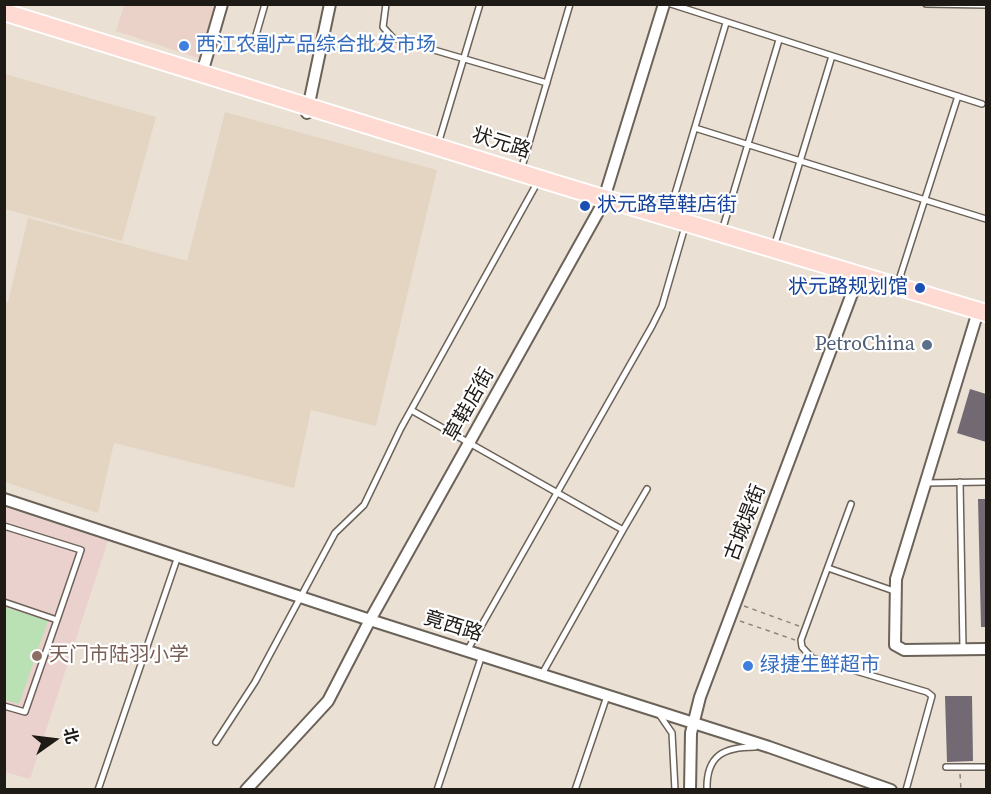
<!DOCTYPE html>
<meta charset="utf-8">
<style>
body{margin:0}
#map{position:relative;width:991px;height:794px;overflow:hidden;background:#eae0d4;font-family:"Source Serif 4","Noto Sans SC",serif}
canvas{display:block}
.frame{position:absolute;inset:0;border:6px solid #1e1a16;pointer-events:none}
.north{position:absolute;left:24px;top:710px;width:60px;height:60px;-webkit-text-stroke:4px #fff;paint-order:stroke;rotate:76deg;font-size:16px;font-weight:700;line-height:24px;text-align:center;color:#1e1a16}
.north::after{content:'';display:block;margin:auto;width:21px;height:27px;background:#1e1a16;clip-path:polygon(50% 0,100% 100%,50% 72%,0 100%)}
</style>
<div id="map">
<canvas width="991" height="794"></canvas>
<div class="frame"></div>
<div class="north">北</div>
</div>
<script>
const c = document.querySelector('canvas').getContext('2d');
c.lineJoin = 'round';
function fill(path, color) { c.fillStyle = color; c.fill(path, 'evenodd'); }
function strokePath(path, color, width, dash) { c.strokeStyle = color; c.lineWidth = width; c.lineCap = dash ? 'butt' : 'round'; c.setLineDash(dash || []); c.stroke(path); }
function drawText(font, color, halo, rows, align = 'center') {
  c.font = font + ' "Source Serif 4","Noto Sans SC",serif'; c.lineWidth = 4.5; c.setLineDash([]); c.textBaseline = 'middle'; c.strokeStyle = halo; c.fillStyle = color; for (const [text, x, y, turn = 0] of rows) {
    c.save(); c.translate(x, y); c.rotate((+turn || 0) * Math.PI / 180); c.textAlign = isNaN(turn) ? turn : align; if (halo) c.strokeText(text, 0, 0); c.fillText(text, 0, 0); c.restore();
  }
}
fill(new Path2D(`
 M124,5H221L204,60L116,31Z`), '#ead2c9');
fill(new Path2D(`
 M5,74L156,117L122,241L5,209Z
 M225,112L437,170L376,426L311,410L294,488L114,443L98,513L5,482V302H8L28,218L187,261Z`), '#e4d5c3');
fill(new Path2D(`
 M4,507L108,541L30,779L5,772Z`), '#ebd1ce');
fill(new Path2D(`
 M4,607L48,621L19,704L5,700Z`), '#bae1b4');
fill(new Path2D(`
 M970,389L986,394V442L957,433Z
 M978,499H986V627H981Z
 M945,696H972L973,761L947,762Z`), '#726973');
const lane = new Path2D(`
 M386,4L383,27L393,38L547,83
 M671,4L982,104
 M926,4L986,5
 M254,42L265,4
 M695,128L986,219
 M438,144L480,4
 M521,170L570,4
 M669,214L726,23
 M722,231L779,40
 M774,247L832,56
 M898,283L958,96
 M411,410L623,530L542,674
 M960,482L963,648
 M926,483L986,482
 M851,504L801,640L802,647L812,658L927,692L932,696L906,790
 M4,526L81,550L57,620
 M623,530L647,489
 M828,568L894,591
 M4,602L57,620L25,712L4,706
 M467,651L652,326L662,306L684,230
 M659,714L672,733L675,790
 M216,742L255,682L335,533L364,505L401,428L536,185
 M946,767H986
 M98,790L178,556
 M437,790L482,655
 M575,790L607,696
 M707,790C706,755 724,747 755,747`);
const street = new Path2D(`
 M202,73L222,4
 M307,113L330,4
 M976,318L896,579L895,645L904,650L986,649
 M4,499L370,620L769,747L891,790
 M246,790L328,701L370,620L602,205L664,4
 M690,790L691,733L700,697L859,275`);
const primary = new Path2D(`
 M4,12L560,185L986,313`);
strokePath(lane, '#6b6258', 8);
strokePath(street, '#6b6258', 14);
strokePath(primary, '#fff', 20);
strokePath(new Path2D(`
 M744,606L799,626
 M740,621L795,640
 M960,774L961,790`), '#8d867e', 1.5, [4.5, 4.5]);
strokePath(lane, '#fff', 5);
strokePath(street, '#fff', 10);
strokePath(primary, '#fedad2', 16);
for (const [x, y, r, color] of [
 [184,46,6,"#3f7fe0"],
 [585,206,6,"#1a4fb4"],
 [920,288,6,"#1a4fb4"],
 [927,345,6,"#5c6f8a"],
 [37,656,6,"#8d6e63"],
 [748,666,6,"#3f7fe0"]
]) { const dot = new Path2D(); dot.arc(x, y, r, 0, 2 * Math.PI); c.fillStyle = color; c.fill(dot); strokePath(dot, '#fff', 2); }
drawText('20px', '#366cbe', '#fff', [
 ["西江农副产品综合批发市场",196,46],
 ["绿捷生鲜超市",760,666]
], 'left');
drawText('20px', '#1e1a16', '#fff', [
 ["状元路",501,144,17],
 ["草鞋店街",470,405,-61],
 ["古城堤街",746,523,-69],
 ["竟西路",453,627,17]
]);
drawText('20px', '#164399', '#fff', [
 ["状元路草鞋店街",597,206],
 ["状元路规划馆",908,288,"right"]
], 'left');
drawText('20px', '#4e5e75', '#fff', [
 ["PetroChina",915,345]
], 'right');
drawText('20px', '#785e54', '#fff', [
 ["天门市陆羽小学",49,656]
], 'left');
</script>
